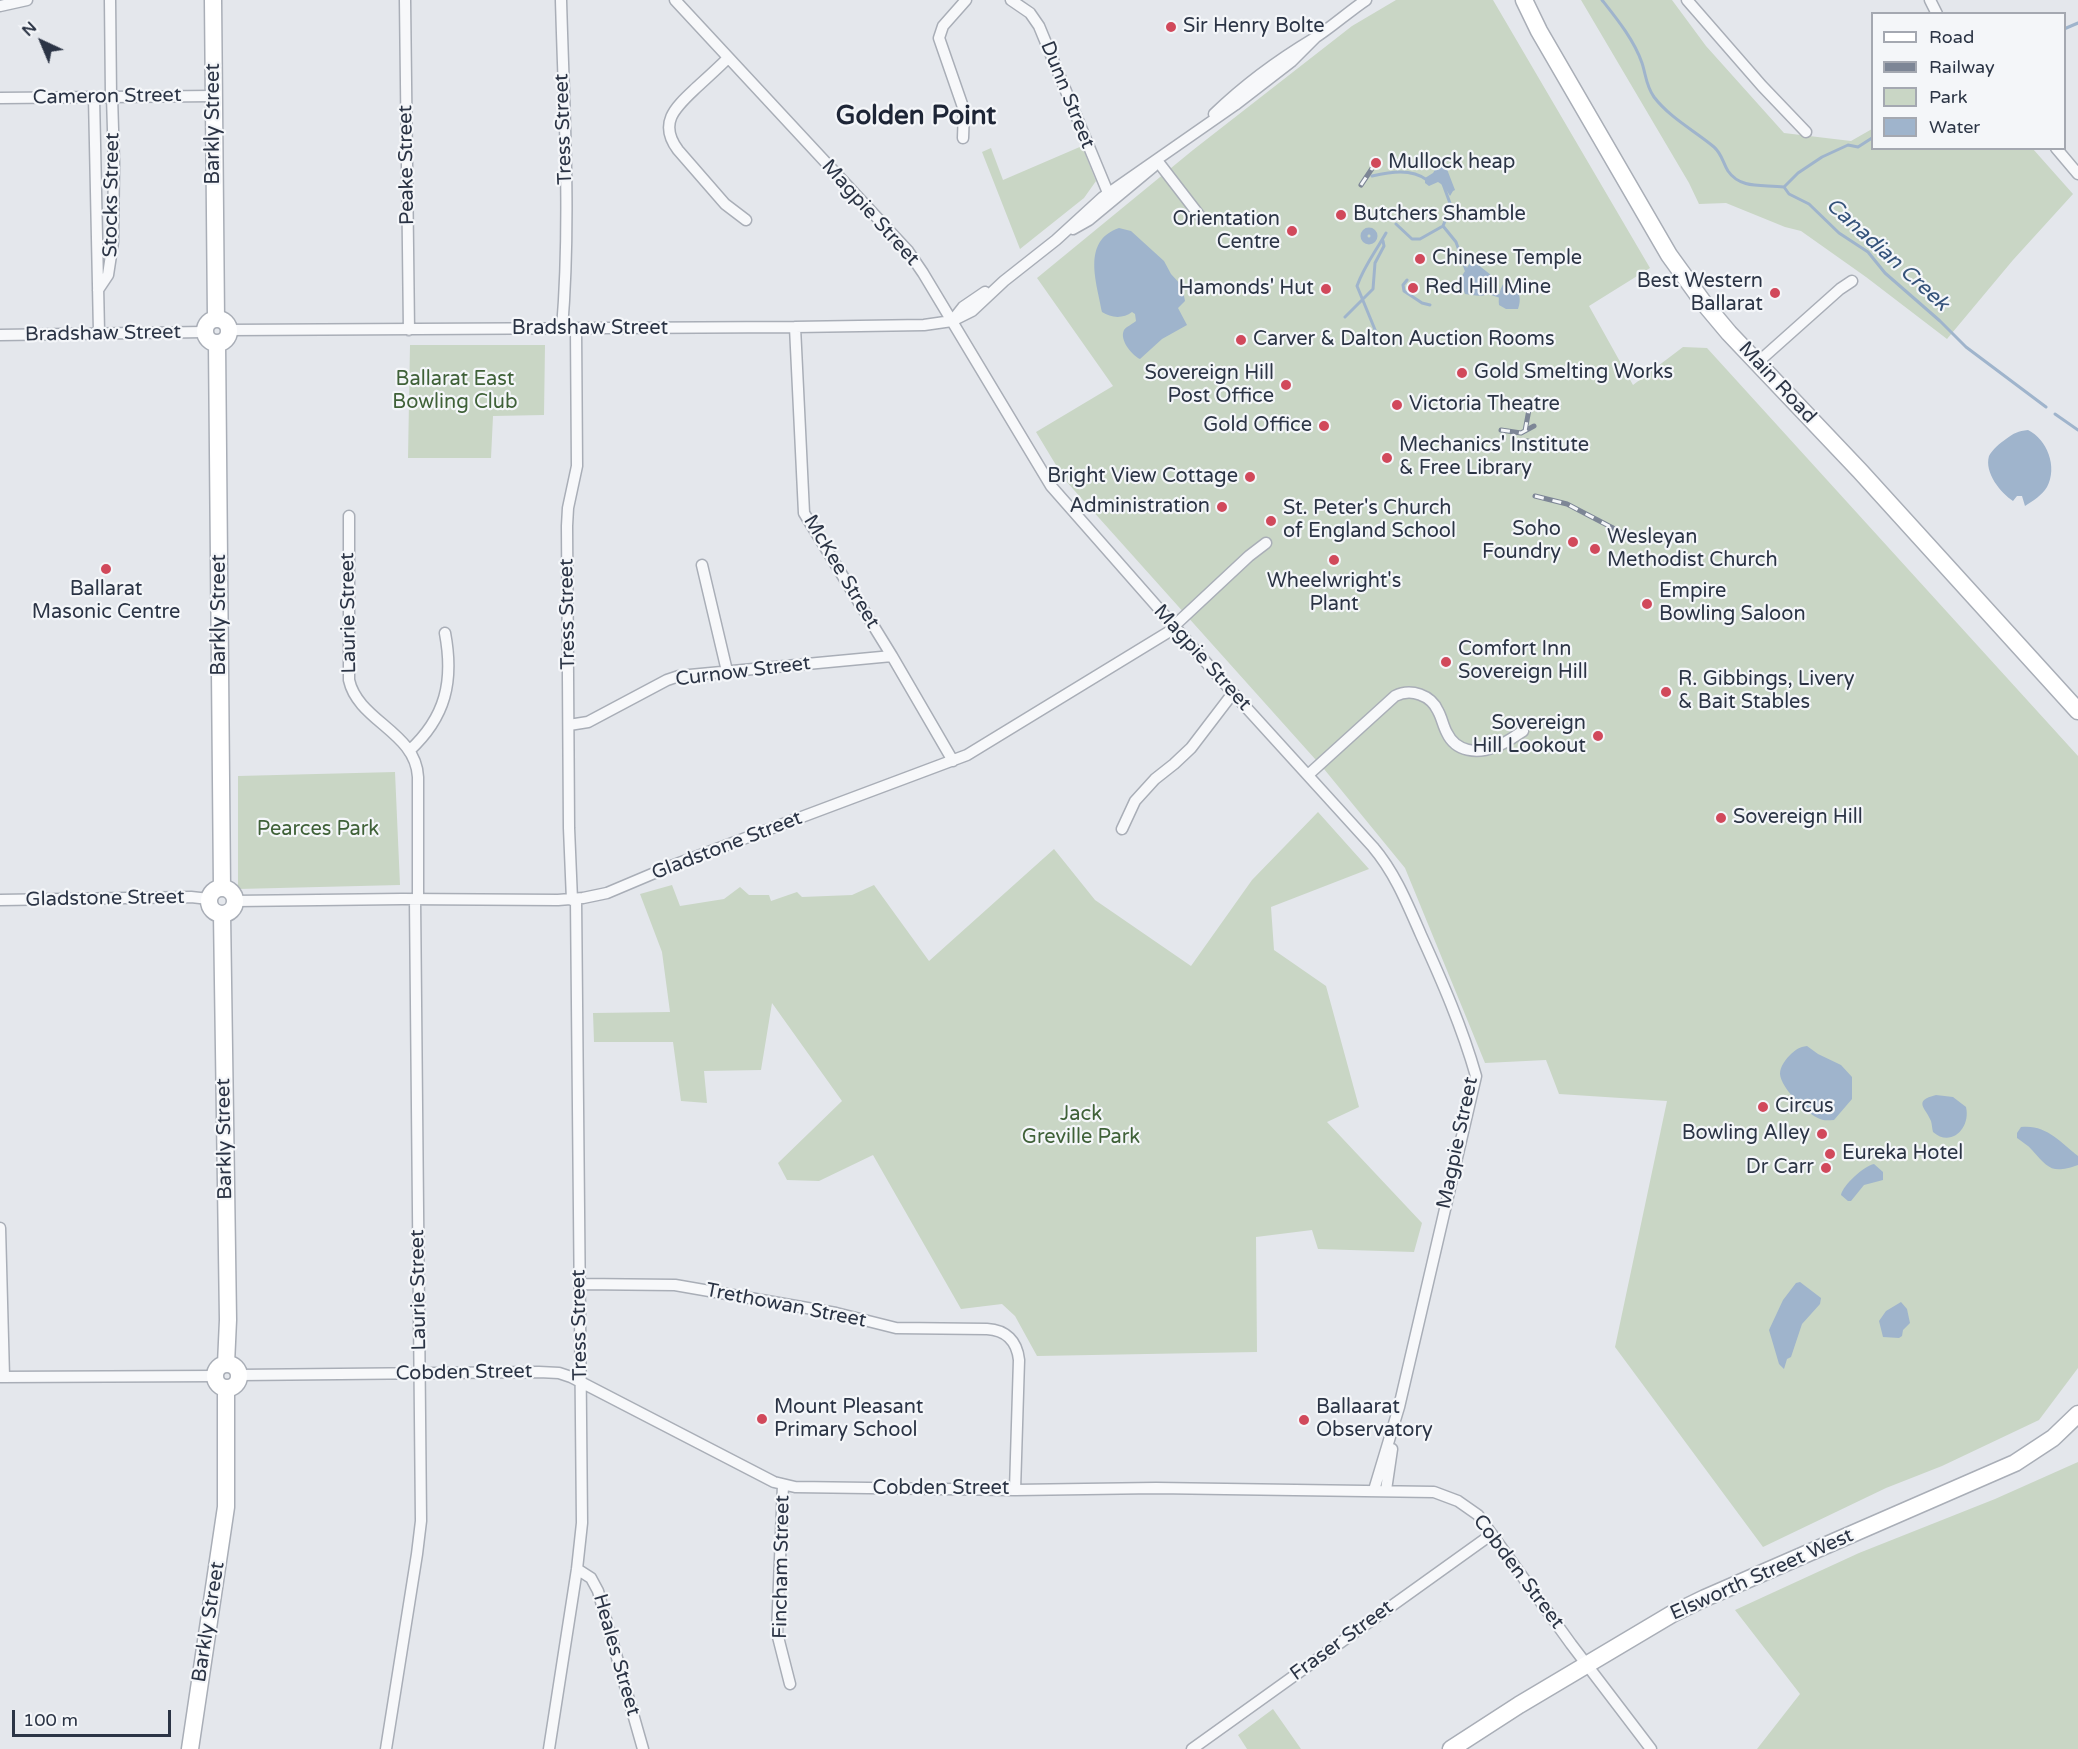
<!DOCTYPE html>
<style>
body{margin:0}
#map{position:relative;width:2078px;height:1749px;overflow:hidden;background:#e4e7ec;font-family:"Varela Round",sans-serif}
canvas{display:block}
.legend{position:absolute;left:1871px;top:12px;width:195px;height:138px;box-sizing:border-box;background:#f4f6f9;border:2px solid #a4a8b1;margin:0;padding:8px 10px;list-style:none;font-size:18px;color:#2b3445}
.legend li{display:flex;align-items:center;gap:12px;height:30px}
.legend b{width:30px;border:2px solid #a4a8b1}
.north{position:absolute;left:12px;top:12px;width:60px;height:60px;-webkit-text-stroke:4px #f4f6f9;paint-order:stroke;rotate:316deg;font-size:16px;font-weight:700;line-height:24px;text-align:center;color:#2b3445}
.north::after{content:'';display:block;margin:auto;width:21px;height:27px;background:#2b3445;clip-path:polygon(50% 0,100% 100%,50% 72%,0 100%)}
.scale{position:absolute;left:12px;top:1710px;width:159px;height:27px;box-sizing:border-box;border:3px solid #2b3445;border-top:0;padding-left:8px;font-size:18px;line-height:21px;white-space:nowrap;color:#2b3445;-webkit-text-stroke:4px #f4f6f9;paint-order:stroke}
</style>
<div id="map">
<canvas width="2078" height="1749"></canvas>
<ul class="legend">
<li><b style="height:8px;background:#fff"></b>Road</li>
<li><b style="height:8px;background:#7d8696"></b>Railway</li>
<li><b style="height:16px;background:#c9d6c5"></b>Park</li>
<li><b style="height:16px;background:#9fb4cc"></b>Water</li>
</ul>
<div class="north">N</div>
<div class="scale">100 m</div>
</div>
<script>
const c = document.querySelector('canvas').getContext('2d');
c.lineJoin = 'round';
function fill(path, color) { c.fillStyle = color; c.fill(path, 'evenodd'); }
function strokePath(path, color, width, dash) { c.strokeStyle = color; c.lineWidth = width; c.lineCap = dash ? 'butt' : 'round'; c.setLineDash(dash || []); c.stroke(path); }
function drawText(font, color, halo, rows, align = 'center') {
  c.font = font + ' "Varela Round",sans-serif'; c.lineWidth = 4.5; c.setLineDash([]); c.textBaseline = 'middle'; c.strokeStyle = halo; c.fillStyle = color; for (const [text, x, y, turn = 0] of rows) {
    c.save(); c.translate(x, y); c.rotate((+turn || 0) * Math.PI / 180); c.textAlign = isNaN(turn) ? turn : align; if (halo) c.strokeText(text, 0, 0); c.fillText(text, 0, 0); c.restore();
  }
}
fill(new Path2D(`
 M1396,0H1493L1650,268L1589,306L1633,385L1683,347L1707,348L2078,756V1368L2039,1420L1942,1466L1886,1488L1763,1547L1615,1347L1667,1101L1559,1094L1546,1060L1485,1063L1405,868L1324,769L1065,480L1036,432L1113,386L1037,278L1193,150L1352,26Z
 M1581,0H1672L1706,46L1784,133L1851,141L1872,129V148L2033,149L2073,194L2013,260L1947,339L1866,277L1801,231L1785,227L1726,203L1699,204L1689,183Z
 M1082,146L1096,181L1084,198L1020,249L982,152L991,148L1003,180Z
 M410,345H545L544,415L493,416L491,458H408Z
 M395,772L400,885L238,889V776Z
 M1318,812L1369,869L1271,907L1274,950L1326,986L1359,1107L1327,1122L1422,1223L1414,1252L1318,1249L1312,1230L1256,1237L1257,1352L1037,1356L1015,1316L1002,1304L961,1309L873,1155L819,1181L787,1180L778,1163L842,1101L772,1003L761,1070L704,1071L707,1103L681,1101L673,1042H594L593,1013L670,1012L662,952L640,894L672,885L680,906L724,899L740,887L749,895H769L771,901L797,892L802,897L852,895L874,885L929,961L1054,849L1095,900L1191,966L1252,880Z
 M2078,1462V1749H1757L1800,1694L1735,1610L1859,1553L1995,1499Z
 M1273,1709L1301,1749H1247L1238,1735Z`), '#c9d6c5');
fill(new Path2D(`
 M1440,162L1445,164L1455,190L1453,191L1450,196L1444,186L1438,182L1429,186L1425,183V178L1433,173Z
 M1119,228L1131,231L1164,261L1171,274L1182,286L1185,301L1178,308L1187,325L1162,339L1140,359C1132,355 1119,340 1124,330C1127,326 1133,324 1136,321L1135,314L1132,312C1123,319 1111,318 1102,312C1097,283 1081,241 1119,228Z
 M1470,263L1477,264L1491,275L1486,285L1492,290C1486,299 1474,295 1465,294L1460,279Z
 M1507,280C1517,287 1523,296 1518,309H1506L1499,305C1498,297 1500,285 1507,280Z
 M2028,430C2047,439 2058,467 2047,487C2042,495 2033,501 2025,506L2022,496H2017L2013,501C2001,493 1984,473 1989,456C1992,450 2000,443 2006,439C2014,433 2018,431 2028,430Z
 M1807,1046L1818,1054L1841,1065L1852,1077V1099L1834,1120C1829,1120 1824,1121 1820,1119C1807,1114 1781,1088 1780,1074C1780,1066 1786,1059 1791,1054C1797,1049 1799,1047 1807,1046Z
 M1936,1095L1953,1097L1966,1107C1971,1128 1951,1148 1933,1132C1932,1128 1932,1125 1931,1121C1926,1108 1912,1101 1936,1095Z
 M2021,1127C2046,1124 2060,1142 2078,1156V1165C2052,1174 2049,1169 2032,1150C2028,1145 2022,1142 2017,1138V1133Z
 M1874,1164L1883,1172V1180L1864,1185L1851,1201H1848L1841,1195C1843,1185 1864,1166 1874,1164Z
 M1800,1282L1821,1298L1820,1304L1802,1324L1791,1357L1787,1359L1784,1369L1779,1364L1769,1330L1783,1300L1796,1283Z
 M1901,1302L1907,1309L1910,1323L1903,1330L1902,1336L1899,1338L1883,1337L1879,1321L1886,1311Z`), '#9fb4cc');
strokePath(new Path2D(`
 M1602,0C1617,19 1634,40 1642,63C1646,75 1646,86 1654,97C1670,118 1695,131 1714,147C1722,154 1723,163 1728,171C1741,190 1764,184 1784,187L1789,194L1809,204L1839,233L1868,252L1885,273L1940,321L1966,347L2046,407
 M2064,29L2078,23
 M1372,176C1390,172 1411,168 1427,180
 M1784,187L1798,173L1822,157L1848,145L1858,147L1872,138
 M1396,224L1412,239H1420L1443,226L1456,242L1466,270
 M1443,226L1451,206L1443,184
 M1407,280L1403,285L1404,291L1422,303L1430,305
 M1490,293L1499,296
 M1345,317L1373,289L1375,263L1384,246L1383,241
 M1378,337L1357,286C1364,266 1376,251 1386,233
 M2055,414L2078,430`), '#9fb4cc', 3);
strokePath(new Path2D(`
 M1365.5 236a3.5 3.5 0 1 1 7 0a3.5 3.5 0 1 1-7 0Z`), '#9fb4cc', 10);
const street = new Path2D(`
 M110,0L111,96
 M405,0L409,330
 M561,0C564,110 571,220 562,329
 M675,0L908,251L923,273L1051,486L1233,693L1373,847C1395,873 1407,903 1421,935C1442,981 1462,1027 1476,1076L1399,1407L1374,1490
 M1011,0L1030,13L1039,26L1111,200
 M1687,0L1762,86L1806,132
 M1930,0L1937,14
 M0,6L27,0
 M728,58C718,68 708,77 697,87C677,106 657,122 678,150L725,204L746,220
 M94,97L99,332
 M0,98L214,96
 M1214,114C1244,85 1278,60 1313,39C1332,27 1348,12 1366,0
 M963,138L964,110L939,38L943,26L966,0
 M2056,148L2078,174
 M1159,163L1199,215
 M1073,229L1089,220L1153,167
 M98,290L108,275L113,242L114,163L112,96
 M952,321L963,307L985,292
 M795,327L804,513L892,656L953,761
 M228,330L795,327L924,325L952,321L972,311L1004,281L1056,240L1103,197L1235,105L1292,61L1316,37
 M0,335L205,332
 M1757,363L1840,289L1852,281
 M349,516V680C358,721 416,732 418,777V900
 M702,565L727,671
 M1174,626L1249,556L1266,543
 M569,725L588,722L667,680L679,676L892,656
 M409,751C446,717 454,681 445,633
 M1308,775L1395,696C1411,688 1431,695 1438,711C1442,718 1443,726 1447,733C1456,752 1477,754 1495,747C1505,744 1514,737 1523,731
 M1122,829L1135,801L1155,779L1174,764L1191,748L1233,693
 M0,900L191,897L209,899
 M572,900L569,828L567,526L568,508L577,466L576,329
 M235,901L402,899L558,900L583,898L607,893L671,866L967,755L1175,628
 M0,1228L4,1377
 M579,1284L675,1285L836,1313L896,1328L987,1329C1006,1330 1017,1341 1019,1360L1015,1490
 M239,1375L539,1372L559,1373L571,1377L774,1482L795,1487L1015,1490L1156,1488L1434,1492L1458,1501L1478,1515L1571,1644L1651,1749
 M0,1377L216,1376
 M783,1485L777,1633L790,1684
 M1386,1490L1392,1449
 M577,1569L591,1578L598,1591L643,1749
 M386,1749L417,1554L421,1521L415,899
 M549,1749L577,1569L582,1523L576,899
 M1192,1749L1492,1534`);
const secondary = new Path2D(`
 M213,0L216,319
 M1524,0L1539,31L1669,255L1703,302L1729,333L1860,471L2078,711
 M205 331a12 12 0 1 1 24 0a12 12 0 1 1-24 0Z
 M217,343L222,888
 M209 901a13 13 0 1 1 26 0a13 13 0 1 1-26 0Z
 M222,914L228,1320L226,1364
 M215 1376a12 12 0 1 1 24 0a12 12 0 1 1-24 0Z
 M190,1749L226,1507V1388
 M1451,1749L1519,1705L1672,1614L1705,1598L2015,1463L2053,1438L2078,1414`);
strokePath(street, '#a9aeb7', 13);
strokePath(secondary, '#a9aeb7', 19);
strokePath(street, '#f7f8fa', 10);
strokePath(secondary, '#fff', 16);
const rail = new Path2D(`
 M1361,185L1375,164
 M1501,430L1521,433L1534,426
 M1525,431L1530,404
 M1527,441L1538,443
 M1535,496L1567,504L1634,539`);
strokePath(rail, '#7d8696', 5);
strokePath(rail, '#f4f6f9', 3, [9]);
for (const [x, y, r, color] of [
 [1171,27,6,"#d1495b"],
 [1376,163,6,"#d1495b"],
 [1341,215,6,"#d1495b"],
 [1292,231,6,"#d1495b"],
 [1420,259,6,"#d1495b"],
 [1413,288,6,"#d1495b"],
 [1326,289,6,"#d1495b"],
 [1775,293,6,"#d1495b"],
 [1241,340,6,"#d1495b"],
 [1462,373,6,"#d1495b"],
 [1286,385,6,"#d1495b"],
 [1397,405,6,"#d1495b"],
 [1324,426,6,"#d1495b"],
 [1387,458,6,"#d1495b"],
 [1250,477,6,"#d1495b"],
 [1222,507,6,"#d1495b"],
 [1271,521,6,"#d1495b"],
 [1573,542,6,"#d1495b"],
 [1595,549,6,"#d1495b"],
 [1334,560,6,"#d1495b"],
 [106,569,6,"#d1495b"],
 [1647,604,6,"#d1495b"],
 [1446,662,6,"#d1495b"],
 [1666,692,6,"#d1495b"],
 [1598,736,6,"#d1495b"],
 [1721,818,6,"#d1495b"],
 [1763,1107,6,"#d1495b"],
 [1822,1134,6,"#d1495b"],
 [1830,1154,6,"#d1495b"],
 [1826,1168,6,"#d1495b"],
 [762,1419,6,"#d1495b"],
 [1304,1420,6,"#d1495b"]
]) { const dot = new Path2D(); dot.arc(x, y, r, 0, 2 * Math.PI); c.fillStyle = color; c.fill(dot); strokePath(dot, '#f4f6f9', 2); }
drawText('20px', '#2b3445', '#f4f6f9', [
 ["Sir Henry Bolte",1183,27],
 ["Mullock heap",1388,163],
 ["Butchers Shamble",1353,215],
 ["Orientation",1280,220,"right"],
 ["Centre",1280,243,"right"],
 ["Chinese Temple",1432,259],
 ["Best Western",1763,282,"right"],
 ["Ballarat",1763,305,"right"],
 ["Red Hill Mine",1425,288],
 ["Hamonds' Hut",1314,289,"right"],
 ["Carver & Dalton Auction Rooms",1253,340],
 ["Gold Smelting Works",1474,373],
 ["Sovereign Hill",1274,374,"right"],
 ["Post Office",1274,397,"right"],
 ["Victoria Theatre",1409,405],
 ["Gold Office",1312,426,"right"],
 ["Mechanics' Institute",1399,446],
 ["& Free Library",1399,469],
 ["Bright View Cottage",1238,477,"right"],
 ["Administration",1210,507,"right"],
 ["St. Peter's Church",1283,509],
 ["of England School",1283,532],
 ["Soho",1561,530,"right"],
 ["Foundry",1561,553,"right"],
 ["Wesleyan",1607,538],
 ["Methodist Church",1607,561],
 ["Wheelwright's",1334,582,"center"],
 ["Plant",1334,605,"center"],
 ["Ballarat",106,590,"center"],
 ["Masonic Centre",106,613,"center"],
 ["Empire",1659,592],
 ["Bowling Saloon",1659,615],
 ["Comfort Inn",1458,650],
 ["Sovereign Hill",1458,673],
 ["R. Gibbings, Livery",1678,680],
 ["& Bait Stables",1678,703],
 ["Sovereign",1586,724,"right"],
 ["Hill Lookout",1586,747,"right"],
 ["Sovereign Hill",1733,818],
 ["Circus",1775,1107],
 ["Bowling Alley",1810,1134,"right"],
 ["Eureka Hotel",1842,1154],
 ["Dr Carr",1814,1168,"right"],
 ["Mount Pleasant",774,1408],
 ["Primary School",774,1431],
 ["Ballaarat",1316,1408],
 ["Observatory",1316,1431]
], 'left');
drawText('20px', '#2b3445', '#f4f6f9', [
 ["Dunn Street",1067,95,68],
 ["Cameron Street",107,97,-1],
 ["Barkly Street",214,124,-90],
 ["Tress Street",564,129,-92],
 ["Peake Street",407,165,-91],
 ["Stocks Street",112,195,-89],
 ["Magpie Street",870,213,48],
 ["Bradshaw Street",590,329],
 ["Bradshaw Street",103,334,-1],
 ["Main Road",1777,383,47],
 ["McKee Street",841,572,59],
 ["Laurie Street",349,613,-91],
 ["Tress Street",568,614,-91],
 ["Barkly Street",220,615,-90],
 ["Magpie Street",1202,658,48],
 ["Curnow Street",743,672,-7],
 ["Gladstone Street",727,846,-21],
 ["Gladstone Street",105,899,-1],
 ["Barkly Street",225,1139,-91],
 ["Magpie Street",1458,1143,-78],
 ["Laurie Street",419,1290,-91],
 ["Trethowan Street",786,1306,11],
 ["Tress Street",580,1325,-91],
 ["Cobden Street",464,1373,-1],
 ["Cobden Street",941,1489],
 ["Fincham Street",782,1567,-89],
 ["Cobden Street",1518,1572,53],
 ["Elsworth Street West",1762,1575,-24],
 ["Barkly Street",209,1622,-81],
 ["Fraser Street",1342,1641,-36],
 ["Heales Street",616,1655,74]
]);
drawText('20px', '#3f6138', '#f4f6f9', [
 ["Ballarat East",455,380],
 ["Bowling Club",455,403],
 ["Pearces Park",318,830],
 ["Jack",1081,1115],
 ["Greville Park",1081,1138]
]);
drawText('italic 21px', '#34527a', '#f4f6f9', [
 ["Canadian Creek",1887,255,42]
]);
drawText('bold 26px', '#1d2536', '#f4f6f9', [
 ["Golden Point",916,117]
]);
</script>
